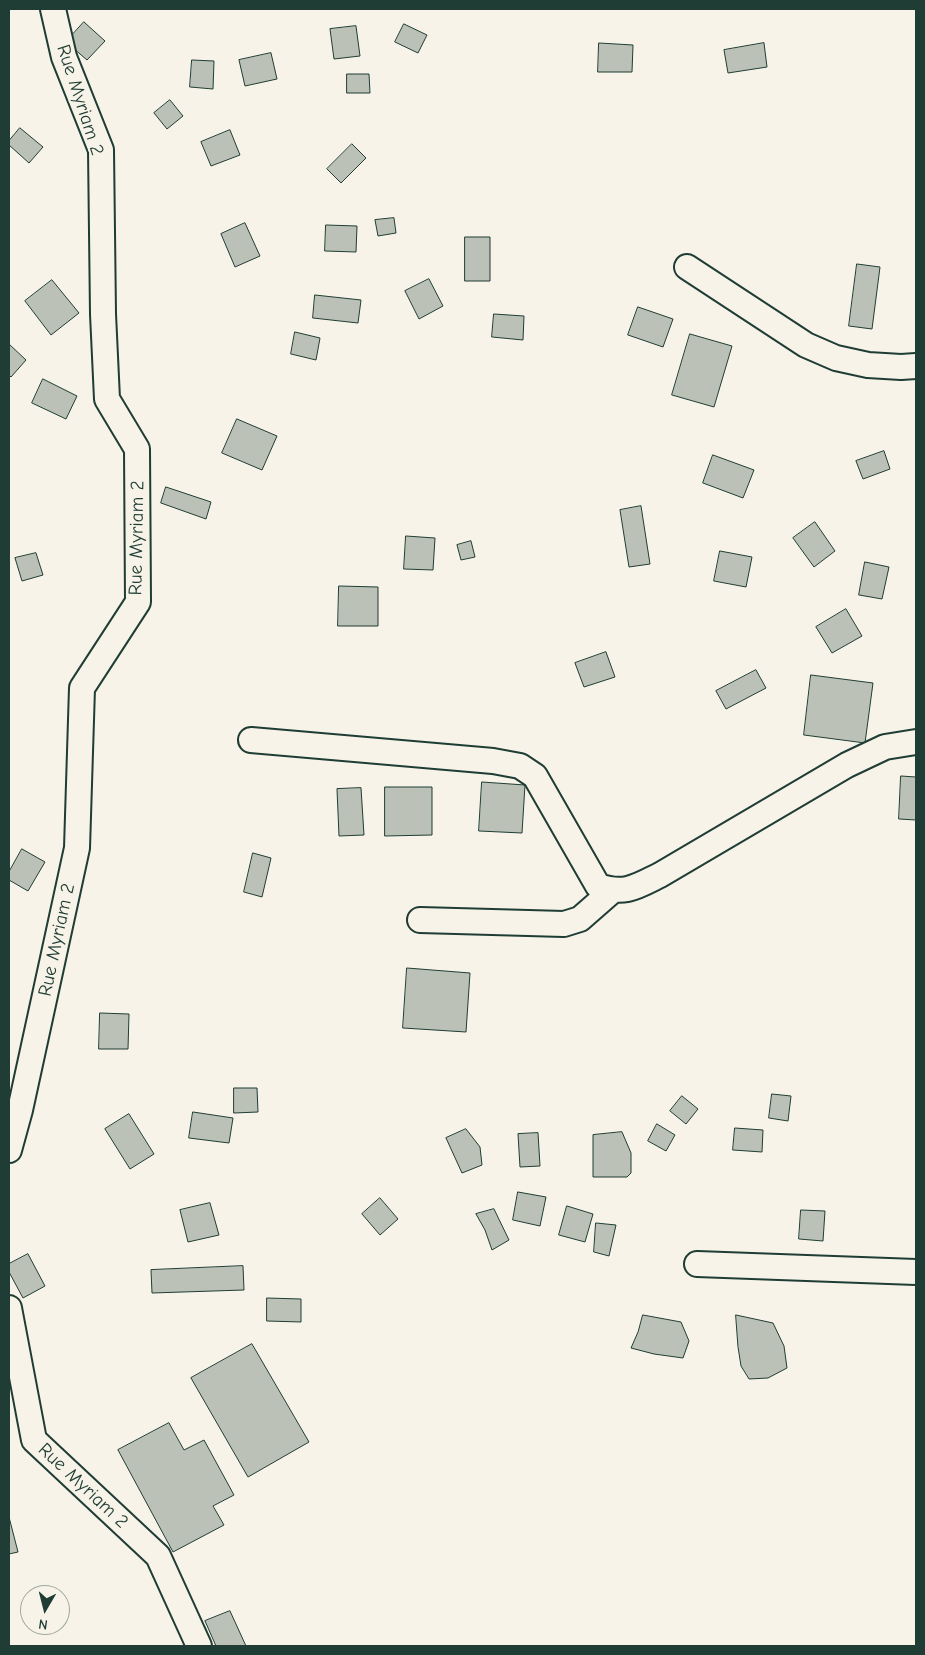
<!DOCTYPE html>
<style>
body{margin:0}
#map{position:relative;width:925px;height:1655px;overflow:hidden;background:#f7f3e8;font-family:"Comic Neue",sans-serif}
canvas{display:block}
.frame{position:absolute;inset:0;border:10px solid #1f3d34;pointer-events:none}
.north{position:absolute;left:20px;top:1585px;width:50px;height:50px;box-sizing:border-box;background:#f7f3e8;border:1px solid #a1aaa0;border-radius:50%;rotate:188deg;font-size:14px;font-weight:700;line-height:20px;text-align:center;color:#1f3d34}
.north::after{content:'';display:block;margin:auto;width:18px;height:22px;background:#1f3d34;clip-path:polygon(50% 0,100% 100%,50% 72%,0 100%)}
</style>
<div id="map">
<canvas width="925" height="1655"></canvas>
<div class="frame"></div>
<div class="north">N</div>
</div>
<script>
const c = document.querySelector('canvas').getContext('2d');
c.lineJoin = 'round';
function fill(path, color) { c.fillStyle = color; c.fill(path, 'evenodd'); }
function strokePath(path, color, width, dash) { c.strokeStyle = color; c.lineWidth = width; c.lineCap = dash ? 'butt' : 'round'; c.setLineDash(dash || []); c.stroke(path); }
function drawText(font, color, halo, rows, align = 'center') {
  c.font = font + ' "Comic Neue",sans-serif'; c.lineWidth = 4; c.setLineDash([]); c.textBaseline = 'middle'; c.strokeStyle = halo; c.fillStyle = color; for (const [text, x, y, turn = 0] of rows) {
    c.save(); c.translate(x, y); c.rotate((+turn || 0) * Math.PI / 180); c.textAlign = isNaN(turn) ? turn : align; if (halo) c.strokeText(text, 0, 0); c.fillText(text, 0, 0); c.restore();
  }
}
const building = new Path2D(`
 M84,22L105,41L87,60L66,42Z
 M404,24L427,35L418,53L395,42Z
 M356,26L360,56L334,59L330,29Z
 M599,43L633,45L632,72H598Z
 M764,43L767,67L728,73L724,50Z
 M271,53L277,79L245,86L239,60Z
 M192,60L214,61L213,89L190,87Z
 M347,74H369L370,93H347Z
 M170,100L183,116L167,129L154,113Z
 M20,128L43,147L29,163L9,145V141Z
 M230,130L240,155L211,166L201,142Z
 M352,144L366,158L341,183L327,169Z
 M394,218L396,233L378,236L375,220Z
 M245,223L260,256L235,267L221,234Z
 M326,225L357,226L356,252L325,251Z
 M465,237H490V281H465Z
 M857,264L880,267L872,329L849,326Z
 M429,279L443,306L419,319L405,291Z
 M52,280L79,313L51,335L25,301Z
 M315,295L361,300L358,323L313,318Z
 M638,307L673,319L663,347L628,335Z
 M494,314L524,316L523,340L492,337Z
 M295,332L320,338L316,360L291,354Z
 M690,334L732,346L714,407L672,395Z
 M9,344L26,360L11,377L9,375Z
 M43,379L77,396L66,419L32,403Z
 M237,419L277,436L262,470L222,453Z
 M884,451L890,469L863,479L856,461Z
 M713,455L754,470L743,498L703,483Z
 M166,487L211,502L206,519L161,503Z
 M641,506L650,564L629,567L620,510Z
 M815,522L835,551L814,567L793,538Z
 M406,536L435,538L433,570L404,569Z
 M471,541L475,557L461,560L457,545Z
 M720,551L752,557L746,587L714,581Z
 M36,553L43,575L22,581L15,558Z
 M865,562L889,567L882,599L859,595Z
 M339,586L378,587V626H338Z
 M846,609L862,636L832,653L816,627Z
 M606,652L615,677L584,687L575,663Z
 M756,670L766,688L726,709L716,691Z
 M811,675L873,683L865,743L804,735Z
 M901,776L916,777V820L899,819Z
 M482,782L525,785L522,833L479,831Z
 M385,787H432V835L385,836Z
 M361,788L364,835L339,836L337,789Z
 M22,849L45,862L28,891L9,880V872Z
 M253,853L271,858L262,897L244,892Z
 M407,968L470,973L466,1032L403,1028Z
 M100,1013L129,1014L128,1049H99Z
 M234,1088H257L258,1112L234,1113Z
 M772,1094L791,1096L788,1121L769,1118Z
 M682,1096L698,1109L686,1124L670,1111Z
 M193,1112L233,1118L229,1143L189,1138Z
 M129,1114L154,1154L130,1169L105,1129Z
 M657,1124L675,1135L666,1151L648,1141Z
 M735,1128L763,1130L762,1152L733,1150Z
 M466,1129L480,1147L482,1165L462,1173L446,1138Z
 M622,1132L631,1153V1173L627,1177H593V1135Z
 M538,1133L540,1166L520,1167L518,1134Z
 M518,1192L546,1197L540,1226L513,1220Z
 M380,1198L398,1219L380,1235L362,1214Z
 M210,1203L219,1235L188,1242L180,1210Z
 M567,1206L593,1214L585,1242L559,1235Z
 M494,1209L509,1240L492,1250L485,1230L476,1214Z
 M801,1210L825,1211L823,1241L799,1239Z
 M596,1223L616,1225L609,1256L594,1252Z
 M28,1254L45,1286L23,1298L9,1272V1264Z
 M243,1266L244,1290L152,1293L151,1270Z
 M267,1298L301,1299V1322L267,1321Z
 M643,1315L681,1322L689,1341L683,1358L654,1354L631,1348L638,1332Z
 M736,1315L773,1323L784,1346L787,1368L768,1378L749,1379L741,1366L738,1347Z
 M252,1344L309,1442L248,1477L191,1378Z
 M169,1423L184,1450L204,1440L234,1495L213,1506L224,1525L173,1552L118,1450Z
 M9,1517L18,1552L9,1554Z
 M230,1611L246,1646H216L205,1621Z`);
fill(building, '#bbc1b6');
strokePath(building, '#1f3d34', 1);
const street = new Path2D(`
 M687,267L806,345L836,358L868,365L901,367L916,366
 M251,740L493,761L520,766L535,776L598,886C625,895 636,887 660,875L847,765L885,747L916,742
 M420,920L564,924L580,919L612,891
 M9,1150L20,1110L77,848L82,688L138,602L137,449L107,399L103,314L101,150L64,57L53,9
 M697,1264L916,1272
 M9,1308L34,1440L158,1556L199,1646`);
strokePath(street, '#1f3d34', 28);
strokePath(street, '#f7f3e8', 24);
drawText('19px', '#1f3d34', '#f7f3e8', [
 ["Rue Myriam 2",80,100,72],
 ["Rue Myriam 2",137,538,-89],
 ["Rue Myriam 2",57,940,-78],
 ["Rue Myriam 2",83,1486,43]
]);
</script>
